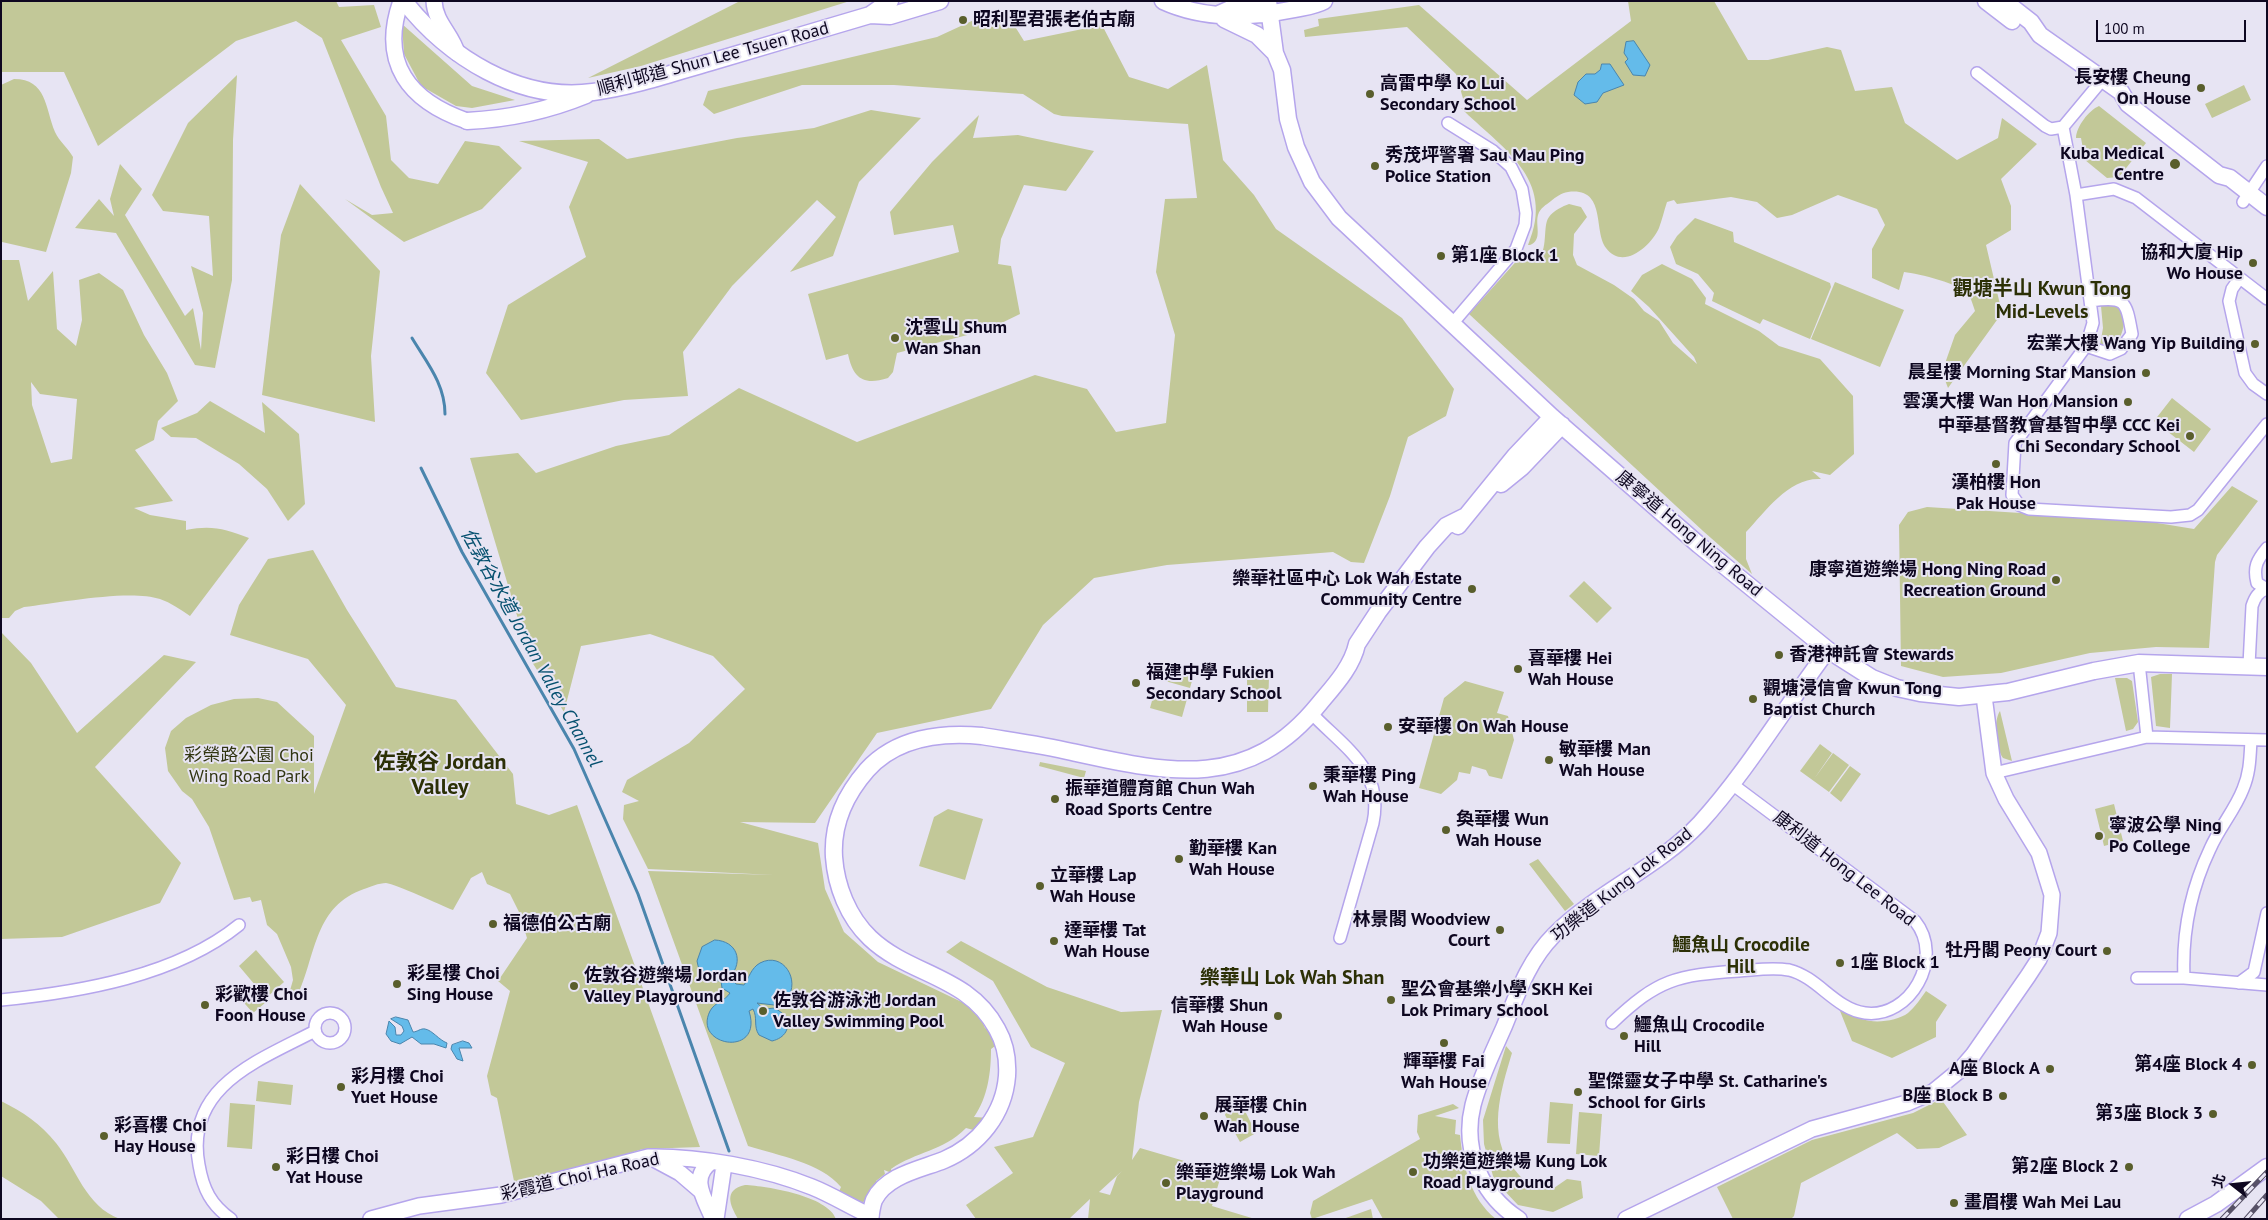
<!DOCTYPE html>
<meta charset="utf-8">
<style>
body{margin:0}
#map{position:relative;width:2268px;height:1220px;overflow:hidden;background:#e7e4f3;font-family:"PT Sans","Noto Sans TC",sans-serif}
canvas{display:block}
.frame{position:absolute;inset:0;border:2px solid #0e0720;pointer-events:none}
.north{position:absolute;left:2208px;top:1160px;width:50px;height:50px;-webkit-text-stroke:4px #e7e4f3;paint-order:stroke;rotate:286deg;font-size:14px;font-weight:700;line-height:20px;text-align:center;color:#0e0720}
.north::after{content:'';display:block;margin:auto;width:18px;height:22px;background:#0e0720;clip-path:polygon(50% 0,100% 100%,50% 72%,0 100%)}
.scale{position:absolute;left:2096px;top:20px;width:150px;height:22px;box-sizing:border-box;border:2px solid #0e0720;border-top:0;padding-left:6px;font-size:15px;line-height:18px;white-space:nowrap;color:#0e0720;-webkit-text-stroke:4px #e7e4f3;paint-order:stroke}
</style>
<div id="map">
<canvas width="2268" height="1220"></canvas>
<div class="frame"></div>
<div class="north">北</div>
<div class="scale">100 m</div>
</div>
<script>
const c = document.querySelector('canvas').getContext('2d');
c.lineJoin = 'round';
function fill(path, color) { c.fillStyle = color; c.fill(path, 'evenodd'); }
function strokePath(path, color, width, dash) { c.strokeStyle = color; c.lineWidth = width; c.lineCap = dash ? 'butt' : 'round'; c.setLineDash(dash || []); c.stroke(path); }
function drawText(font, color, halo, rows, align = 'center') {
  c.font = font + ' "PT Sans","Noto Sans TC",sans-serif'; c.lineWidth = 4; c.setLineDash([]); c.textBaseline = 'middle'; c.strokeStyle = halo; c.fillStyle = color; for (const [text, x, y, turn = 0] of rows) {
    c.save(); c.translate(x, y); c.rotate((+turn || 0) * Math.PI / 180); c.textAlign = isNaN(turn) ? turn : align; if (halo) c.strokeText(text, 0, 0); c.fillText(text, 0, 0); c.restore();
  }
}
fill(new Path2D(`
 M1,1H336L339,7L374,5L381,27L341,40L386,116L391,160L409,178L438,184L465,141L499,146L522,168L482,209L404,242L345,199L372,215L393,213L381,187L322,38L296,21L236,41L98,146L64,72H1Z
 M740,1H850L641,66L588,78Z
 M1628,1H1714L1748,60H1768L1827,47L1841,50L1855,91L1892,87L1905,123L1957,160L1998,138L2002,118L2037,144L2001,179L2011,206V230L1986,245L2002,313L1948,388L1942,372L1955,335L1975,311C1973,306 1972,300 1969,296C1961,283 1919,274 1904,272L1899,290L1872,278V249L1885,225L1877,209L1838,195L1792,215L1777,218L1757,202L1731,197L1677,204L1674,200L1667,202C1664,211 1662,220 1659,228C1651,246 1623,271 1606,248C1593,231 1607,187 1568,192C1561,193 1556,197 1551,201C1546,205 1540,208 1538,215C1535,225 1543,240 1530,245H1528C1557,178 1501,148 1461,108L1466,109L1456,74L1407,27L1305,37L1304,30L1319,26L1318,19L1419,5L1527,100L1631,21Z
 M1006,12L1024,41L1102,25L1129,77L1168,89L1207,65L1223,160L1254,195L1276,229L1402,318L1454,389L1446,416L1408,437L1390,496L1364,563L1351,562L1333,552L1167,565L1094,578L1043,625L991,709L877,733L815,823L740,822L818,843L825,889L844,932L878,962L968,1005L983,1023L985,1028L995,1033L998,1044L991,1049C991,1072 988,1097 974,1117L989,1118L977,1131L966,1128C942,1152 917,1151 891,1169L892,1173L884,1170L885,1174L876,1181L880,1194L863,1202L835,1200L841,1187C820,1162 779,1156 748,1146L648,871L774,875L648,869L623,819L624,805L639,801L622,792L627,780L689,743L745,689L713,656L650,634L581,646L564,712L530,659L470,458L518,453L536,473L616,446L669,435L739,388L857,442L1035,375L1087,389L1116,432L1166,423L1175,335L1156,272L1165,199L1197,198L1188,124L1062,116L1054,114L1023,94L894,85H802L714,114L703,105L708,91L937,37L976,19Z
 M402,24L472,86L515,100L472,108L456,106L421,86L404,54Z
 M237,75L233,140L232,280L215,368L195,365L116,233L75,228L99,199L114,216L110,199L120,164L142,189L125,215L185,316L193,308L201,350L203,313L191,266L213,276L209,216L163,211L152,195L188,123Z
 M14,79C47,79 45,108 55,132C59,141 68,148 73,157L71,173L46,252L2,242L1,248V85Z
 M2244,85L2251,100L2212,118L2205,104Z
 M2099,106L2146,143L2119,177L2107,178L2085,160L2081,138H2076C2076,127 2089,110 2099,106Z
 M871,110L921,118L859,182L833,256L790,272L836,217L817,200L732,286L683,352L688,396L624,400L521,420L486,373L508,305L586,257L569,207L588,162L519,141L599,139L627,159L737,138L814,128Z
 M979,115L973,138L1018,135L1094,151L1066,191L1024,185L1001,239L998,264L1011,266L1020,314L987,330L897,353L893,372L888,378C863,386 853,378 848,354L826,360L808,294L959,252L953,225L894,235L890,212L932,162Z
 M300,184L380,271L371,356L375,422L262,395L281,235Z
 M1569,204L1581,207L1587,217L1574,234L1573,255L1577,265L1614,285L1634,299L1644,311L1659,321L1673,343L1697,364L1694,357L1649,307L1631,291L1642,275L1662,264L1692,279L1706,298L1705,304L1759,331L1779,346L1820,359L1853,396L1854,454L1830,475L1812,471L1821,479C1789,477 1766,511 1746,532V559L1752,574L1703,531L1469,314L1521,256C1554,270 1540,228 1549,217C1553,211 1563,206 1569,204Z
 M1695,218L1733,232L1734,242L1830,283L1831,287L1810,339L1763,319L1760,324L1712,301L1714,293L1698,274L1676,264L1670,247L1677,236Z
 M1,260H19L28,301L53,271L57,329L76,346L82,320L79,280L99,273L123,290L144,335L167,373L178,401L158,421L154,440L135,450L173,501L134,508L150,515L186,521V530C212,525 225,529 249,538L190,616C180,609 171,603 160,599C129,589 59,603 24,607L15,611L9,618H1ZM31,382L40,394L77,399L72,459L51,463L32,405Z
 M1835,282L1904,310L1880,367L1811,339Z
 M2112,304C2131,308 2124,334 2116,344L2110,348L2100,345L2103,328L2101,306Z
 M2172,398L2211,429L2194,452L2154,421Z
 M210,401L265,433L262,402L299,434L305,504L288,521L267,489L239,464L196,438L171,437L161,428L197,413Z
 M2232,486L2258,501L2217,555L2215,562L2209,648L2156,647L2090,653L2001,673L1943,677L1901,666L1899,525L1908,512L1927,507L2145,521L2194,529Z
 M313,550L347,610L396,687L456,700L513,774L516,804L549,815L577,805L700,1147L643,1149L536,1182L515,1186L497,1098L491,1095L487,1076L510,991L498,981L527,938L519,912L510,894L487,884L482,872L471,878L453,910C440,905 396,884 386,883C379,883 370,887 364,889C315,906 316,953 299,992L296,996L289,994L293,980L291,967L277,934L267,925L261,900L252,902L250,897L234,900L209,827L192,799L182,791L168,771L165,748L171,731L186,718L211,705L234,699L258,698L277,702L314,736V794L346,705L308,659L230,635L239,605L268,559Z
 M1584,581L1612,608L1597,623L1569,596Z
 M1,632L31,663L77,733L164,655L196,662L95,767L181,863L160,903L62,937L1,939Z
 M1163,661L1195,670L1190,688L1158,679Z
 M2160,674H2172L2170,728L2156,726L2151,677Z
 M1247,676H1269L1268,712H1247Z
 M2115,678H2127L2132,681L2138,722L2133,729L2126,731Z
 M1465,681L1504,692L1497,713L1508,716L1514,740L1502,779L1489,776L1486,770L1472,766L1470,774L1459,772L1457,780L1441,794L1419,788L1444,698Z
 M1155,690L1187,699L1182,717L1150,708Z
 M2000,711L2012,761L2003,758C1996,748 1993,721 2000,711Z
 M1820,744L1832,753L1814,779L1833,753L1849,765L1829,792L1800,771Z
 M1040,762L1086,771L1084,778L1039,766Z
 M1850,766L1861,774L1841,802L1830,793Z
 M2114,804L2123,841L2104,846L2095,809Z
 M948,809L983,819L965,880L919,866L934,817Z
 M1538,859L1574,904L1565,911L1529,864Z
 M961,941L1047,987L1121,1012L1162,1010L1139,1102L1132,1160L1140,1148L1222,1172L1212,1206L1255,1219H1088L1090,1199L1069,1219H976L966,1205L1013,1173L994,1147L1033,1137L1065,1063L1031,1047L993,981L946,952ZM1122,1171L1117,1176L1110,1195L1099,1192Z
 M256,950L284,982L266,998L239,966Z
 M250,985L265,1003L253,1013L238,996Z
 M1926,991L1947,1005L1936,1022V1037L1892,1058L1852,1041L1840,1011C1848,1011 1854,1016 1862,1019C1875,1024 1897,1021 1908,1013C1915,1007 1921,998 1926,991Z
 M1506,1046L1512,1053C1501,1090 1486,1136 1514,1169C1520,1176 1525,1183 1535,1186C1541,1187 1548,1187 1554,1188L1567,1179L1581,1181L1583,1198L1553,1212L1518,1205L1498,1184L1493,1176L1484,1144L1483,1120Z
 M258,1081L293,1085L291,1105L256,1101Z
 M1941,1099L1967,1135L1939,1148L1917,1149L1897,1133L1801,1183L1794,1216L1791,1219H1733L1717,1187L1812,1140L1913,1113Z
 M1,1101C23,1112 41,1124 56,1143C77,1169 85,1206 120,1219H59L41,1201L1,1176Z
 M1550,1102L1573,1104L1570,1144L1547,1143Z
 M230,1103L255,1105L252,1149L227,1147Z
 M1453,1104L1459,1108L1435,1116L1456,1120L1455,1134L1460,1135C1463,1166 1470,1198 1496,1219H1383L1372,1199L1312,1219L1310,1213L1313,1201L1420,1139L1417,1132L1418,1115Z
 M1227,1107L1245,1111L1256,1133L1240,1142L1225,1115Z
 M1579,1112L1602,1114L1599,1156L1576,1154Z
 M745,1185C767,1186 828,1196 836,1219H738C730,1205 723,1190 745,1185Z
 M1371,1209L1373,1219H1343Z`), '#c2c898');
const water = new Path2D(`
 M1634,41L1650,65L1645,76L1633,75L1625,62L1628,59L1624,53L1626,42Z
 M1602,64H1610L1624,85L1603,93L1597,102L1585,104L1574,95L1578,82L1586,74H1595L1600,70Z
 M715,940C737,941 744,961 730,977L736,984L744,985C749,978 751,968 760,963C783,951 801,980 787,999L774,1005L757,1003L764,1009L775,1008L786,1016C791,1028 785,1038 772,1041L759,1035C753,1026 758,1018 753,1009L749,1011C764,1058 692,1047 710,1011C715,1002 725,1001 730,993L722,988L721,981C708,981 699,975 697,961L702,947Z
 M396,1017L408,1020L413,1032C417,1032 421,1028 425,1029C432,1030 439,1040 447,1043L446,1048L434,1044H421L412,1037L400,1044L391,1041L386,1034L389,1021L395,1027L396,1035H401L404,1031L402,1026L391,1019Z
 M463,1041L469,1043L472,1048H459L463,1061L457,1059L451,1049L452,1045Z`);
fill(water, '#64bbea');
strokePath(water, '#4a85ad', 1);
strokePath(new Path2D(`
 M412,338C427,363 445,384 445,414
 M421,468L462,552L574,749L638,894L729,1151`), '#4a85ad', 3);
const minor = new Path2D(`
 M1977,73L2045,126L2051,129L2063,127
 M1448,123L1493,151L1511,167L1522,189L1526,213L1525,225L1516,249L1452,324
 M2063,127L2076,195L2093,323L2086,346L2015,443L2012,495L2019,505L2029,509L2171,517L2190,515L2198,510L2267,424
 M2063,127L2103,79
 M2076,195L2114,189L2136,198L2267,299
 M2243,202L2267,166
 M2239,279L2232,289L2229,301L2245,373L2253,384L2267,394
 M2086,346L2110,354L2121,349L2132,334C2126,301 2126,296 2091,301
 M2267,548C2257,560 2253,567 2257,583L2267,589
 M2139,663L2147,737
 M2249,665L2252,606C2255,597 2258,592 2267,589
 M1312,714C1345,748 1384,770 1373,823L1340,938
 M1994,773L2147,737L2267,740
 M2137,978H2184L2267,985
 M2184,978C2182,934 2191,889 2210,849C2219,828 2235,810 2243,789C2250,773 2250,757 2251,740
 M2239,983L2254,972L2267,913
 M1,1000C80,992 176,976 239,925
 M315 1028a15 15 0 1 1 30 0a15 15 0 1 1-30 0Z
 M1612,1023C1658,979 1677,975 1739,971C1755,970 1772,967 1789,970C1818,977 1835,1009 1865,1013C1910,1019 1945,958 1915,921L1732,784
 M231,1219C211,1205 203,1189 199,1165C184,1086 260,1060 315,1031`);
const tertiary = new Path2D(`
 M401,1C379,63 409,101 467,121
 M434,1C435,23 452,34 457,53
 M654,1159L680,1173L701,1191
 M711,1162C689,1178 705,1199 713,1219
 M371,1219L419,1206L501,1195L648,1157C699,1156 765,1168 812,1187C832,1195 851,1207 871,1216
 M716,1219L724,1165
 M1519,1219C1481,1195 1462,1149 1473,1105C1480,1078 1493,1052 1504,1027C1517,995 1528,961 1554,935C1597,892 1658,868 1700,823C1748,770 1785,707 1828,650
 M1626,1219L1812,1129L1907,1103L1933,1092L1960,1070L1973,1055L2028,976L2039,959L2049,933L2052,895L2039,853L2006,799L1994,773L1984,696`);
const secondary = new Path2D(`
 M404,1C448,57 519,102 593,92C633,87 672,73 711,62C764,46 817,31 870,15L890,16L940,1
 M1163,1C1205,20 1250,18 1295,9C1304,7 1315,6 1324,1
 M1268,1L1275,53L1282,70L1288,119L1296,147L1312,182L1339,218L1552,417L1699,545L1828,650L1872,678L1897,688L1920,693L1959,697L2008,692L2094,671L2139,663L2267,667
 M1986,1L2012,21
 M2004,1L2031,22L2040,35L2121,92L2128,104L2219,175L2230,178L2267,207
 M1219,14L1237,6L1267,1
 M870,15L890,1
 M1224,19L1257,35L1275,53
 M467,121C509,119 547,111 586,95
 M1501,484L1522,467L1562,425
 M1458,526L1515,456L1552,417
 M870,1219C871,1213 872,1205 874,1200C886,1175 922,1169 944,1160C979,1145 1004,1114 1007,1076C1008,1060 1005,1043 997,1029C968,975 910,976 870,938C848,917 836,886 834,857C832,824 846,794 867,770C896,738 941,732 982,736C1012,741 1042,745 1072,752C1168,773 1248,792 1319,704C1334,686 1352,667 1357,644L1378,612L1427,547L1446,526L1464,517
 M2188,1219L2216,1204L2267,1167`);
strokePath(minor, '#b5a5ec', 14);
strokePath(tertiary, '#b5a5ec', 18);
strokePath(secondary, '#b5a5ec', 19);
strokePath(minor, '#fff', 11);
strokePath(tertiary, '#fff', 15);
strokePath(secondary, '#fff', 16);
const rail = new Path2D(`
 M2222,1219L2267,1172
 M2246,1219L2267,1195`);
strokePath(rail, '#575167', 5);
strokePath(rail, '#e7e4f3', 3, [9]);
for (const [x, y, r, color] of [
 [963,20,5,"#595e2c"],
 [2201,88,5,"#595e2c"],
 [1370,94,5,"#595e2c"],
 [2175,164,6,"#595e2c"],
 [1375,166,5,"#595e2c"],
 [1441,256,5,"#595e2c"],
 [2253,263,5,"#595e2c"],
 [895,338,5,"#595e2c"],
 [2255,344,5,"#595e2c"],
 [2146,373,5,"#595e2c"],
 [2128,402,5,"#595e2c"],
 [2190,436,5,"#595e2c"],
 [1996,464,5,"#595e2c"],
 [2056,580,5,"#595e2c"],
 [1472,589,5,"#595e2c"],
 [1779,655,5,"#595e2c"],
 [1518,669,5,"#595e2c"],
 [1136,683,5,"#595e2c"],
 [1753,699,5,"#595e2c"],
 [1388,727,5,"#595e2c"],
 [1549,760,5,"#595e2c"],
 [1313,786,5,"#595e2c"],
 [1055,799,5,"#595e2c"],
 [1446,830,5,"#595e2c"],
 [2099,836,5,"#595e2c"],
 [1179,859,5,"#595e2c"],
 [1040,886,5,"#595e2c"],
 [493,924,5,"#595e2c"],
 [1500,930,5,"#595e2c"],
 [1054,941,5,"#595e2c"],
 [2107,951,5,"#595e2c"],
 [1840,963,5,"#595e2c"],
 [397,984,5,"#595e2c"],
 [574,986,5,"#595e2c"],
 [1391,1000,5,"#595e2c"],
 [205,1005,5,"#595e2c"],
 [763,1011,5,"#595e2c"],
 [1278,1016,5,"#595e2c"],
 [1624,1036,5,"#595e2c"],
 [1444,1043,5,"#595e2c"],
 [2252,1065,5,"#595e2c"],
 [2050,1069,5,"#595e2c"],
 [341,1087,5,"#595e2c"],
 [1578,1092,5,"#595e2c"],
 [2003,1096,5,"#595e2c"],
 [2213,1114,5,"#595e2c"],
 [1204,1116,5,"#595e2c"],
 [104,1136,5,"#595e2c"],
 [276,1167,5,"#595e2c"],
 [2129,1167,5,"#595e2c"],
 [1413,1172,5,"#595e2c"],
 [1166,1183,5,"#595e2c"],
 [1954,1203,5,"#595e2c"]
]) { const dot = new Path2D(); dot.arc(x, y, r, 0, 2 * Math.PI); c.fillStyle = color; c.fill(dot); strokePath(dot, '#e7e4f3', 2); }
drawText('bold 18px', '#0e0720', '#e7e4f3', [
 ["昭利聖君張老伯古廟",973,20],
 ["長安樓 Cheung",2191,78,"right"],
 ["On House",2191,99,"right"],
 ["高雷中學 Ko Lui",1380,84],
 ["Secondary School",1380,105],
 ["Kuba Medical",2164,154,"right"],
 ["Centre",2164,175,"right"],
 ["秀茂坪警署 Sau Mau Ping",1385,156],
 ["Police Station",1385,177],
 ["協和大廈 Hip",2243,253,"right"],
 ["Wo House",2243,274,"right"],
 ["第1座 Block 1",1451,256],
 ["沈雲山 Shum",905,328],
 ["Wan Shan",905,349],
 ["宏業大樓 Wang Yip Building",2245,344,"right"],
 ["晨星樓 Morning Star Mansion",2136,373,"right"],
 ["雲漢大樓 Wan Hon Mansion",2118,402,"right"],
 ["中華基督教會基智中學 CCC Kei",2180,426,"right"],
 ["Chi Secondary School",2180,447,"right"],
 ["漢柏樓 Hon",1996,483,"center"],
 ["Pak House",1996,504,"center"],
 ["康寧道遊樂場 Hong Ning Road",2046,570,"right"],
 ["Recreation Ground",2046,591,"right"],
 ["樂華社區中心 Lok Wah Estate",1462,579,"right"],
 ["Community Centre",1462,600,"right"],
 ["香港神託會 Stewards",1789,655],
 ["喜華樓 Hei",1528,659],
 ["Wah House",1528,680],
 ["福建中學 Fukien",1146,673],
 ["Secondary School",1146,694],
 ["觀塘浸信會 Kwun Tong",1763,689],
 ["Baptist Church",1763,710],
 ["安華樓 On Wah House",1398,727],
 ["敏華樓 Man",1559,750],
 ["Wah House",1559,771],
 ["秉華樓 Ping",1323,776],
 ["Wah House",1323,797],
 ["振華道體育館 Chun Wah",1065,789],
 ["Road Sports Centre",1065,810],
 ["奐華樓 Wun",1456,820],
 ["Wah House",1456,841],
 ["寧波公學 Ning",2109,826],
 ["Po College",2109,847],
 ["勤華樓 Kan",1189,849],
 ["Wah House",1189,870],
 ["立華樓 Lap",1050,876],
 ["Wah House",1050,897],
 ["林景閣 Woodview",1490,920,"right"],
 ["Court",1490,941,"right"],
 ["福德伯公古廟",503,924],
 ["達華樓 Tat",1064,931],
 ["Wah House",1064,952],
 ["牡丹閣 Peony Court",2097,951,"right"],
 ["1座 Block 1",1850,963],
 ["彩星樓 Choi",407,974],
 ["Sing House",407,995],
 ["佐敦谷遊樂場 Jordan",584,976],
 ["Valley Playground",584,997],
 ["聖公會基樂小學 SKH Kei",1401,990],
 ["Lok Primary School",1401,1011],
 ["彩歡樓 Choi",215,995],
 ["Foon House",215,1016],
 ["佐敦谷游泳池 Jordan",773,1001],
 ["Valley Swimming Pool",773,1022],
 ["信華樓 Shun",1268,1006,"right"],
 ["Wah House",1268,1027,"right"],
 ["鱷魚山 Crocodile",1634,1026],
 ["Hill",1634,1047],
 ["輝華樓 Fai",1444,1062,"center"],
 ["Wah House",1444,1083,"center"],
 ["第4座 Block 4",2242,1065,"right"],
 ["A座 Block A",2040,1069,"right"],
 ["彩月樓 Choi",351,1077],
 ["Yuet House",351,1098],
 ["聖傑靈女子中學 St. Catharine's",1588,1082],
 ["School for Girls",1588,1103],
 ["B座 Block B",1993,1096,"right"],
 ["展華樓 Chin",1214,1106],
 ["Wah House",1214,1127],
 ["第3座 Block 3",2203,1114,"right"],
 ["彩喜樓 Choi",114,1126],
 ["Hay House",114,1147],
 ["彩日樓 Choi",286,1157],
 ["Yat House",286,1178],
 ["功樂道遊樂場 Kung Lok",1423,1162],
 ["Road Playground",1423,1183],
 ["第2座 Block 2",2119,1167,"right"],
 ["樂華遊樂場 Lok Wah",1176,1173],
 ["Playground",1176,1194],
 ["畫眉樓 Wah Mei Lau",1964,1203]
], 'left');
drawText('18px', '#0e0720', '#e7e4f3', [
 ["順利邨道 Shun Lee Tsuen Road",713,59,-15],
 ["康寧道 Hong Ning Road",1689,534,40],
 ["康利道 Hong Lee Road",1844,869,38],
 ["功樂道 Kung Lok Road",1622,885,-38],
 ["彩霞道 Choi Ha Road",580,1177,-13]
]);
drawText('18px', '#313511', '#e7e4f3', [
 ["彩榮路公園 Choi",249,756],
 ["Wing Road Park",249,777]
]);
drawText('italic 19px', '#05506f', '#e7e4f3', [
 ["佐敦谷水道 Jordan Valley Channel",531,648,61]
]);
drawText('bold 19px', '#2c3006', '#e7e4f3', [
 ["鱷魚山 Crocodile",1741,946],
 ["Hill",1741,968]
]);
drawText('bold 20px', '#2c3006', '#e7e4f3', [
 ["觀塘半山 Kwun Tong",2042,289],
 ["Mid-Levels",2042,312],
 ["樂華山 Lok Wah Shan",1292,978]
]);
drawText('bold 22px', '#2c3006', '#e7e4f3', [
 ["佐敦谷 Jordan",440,763],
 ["Valley",440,788]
]);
</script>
